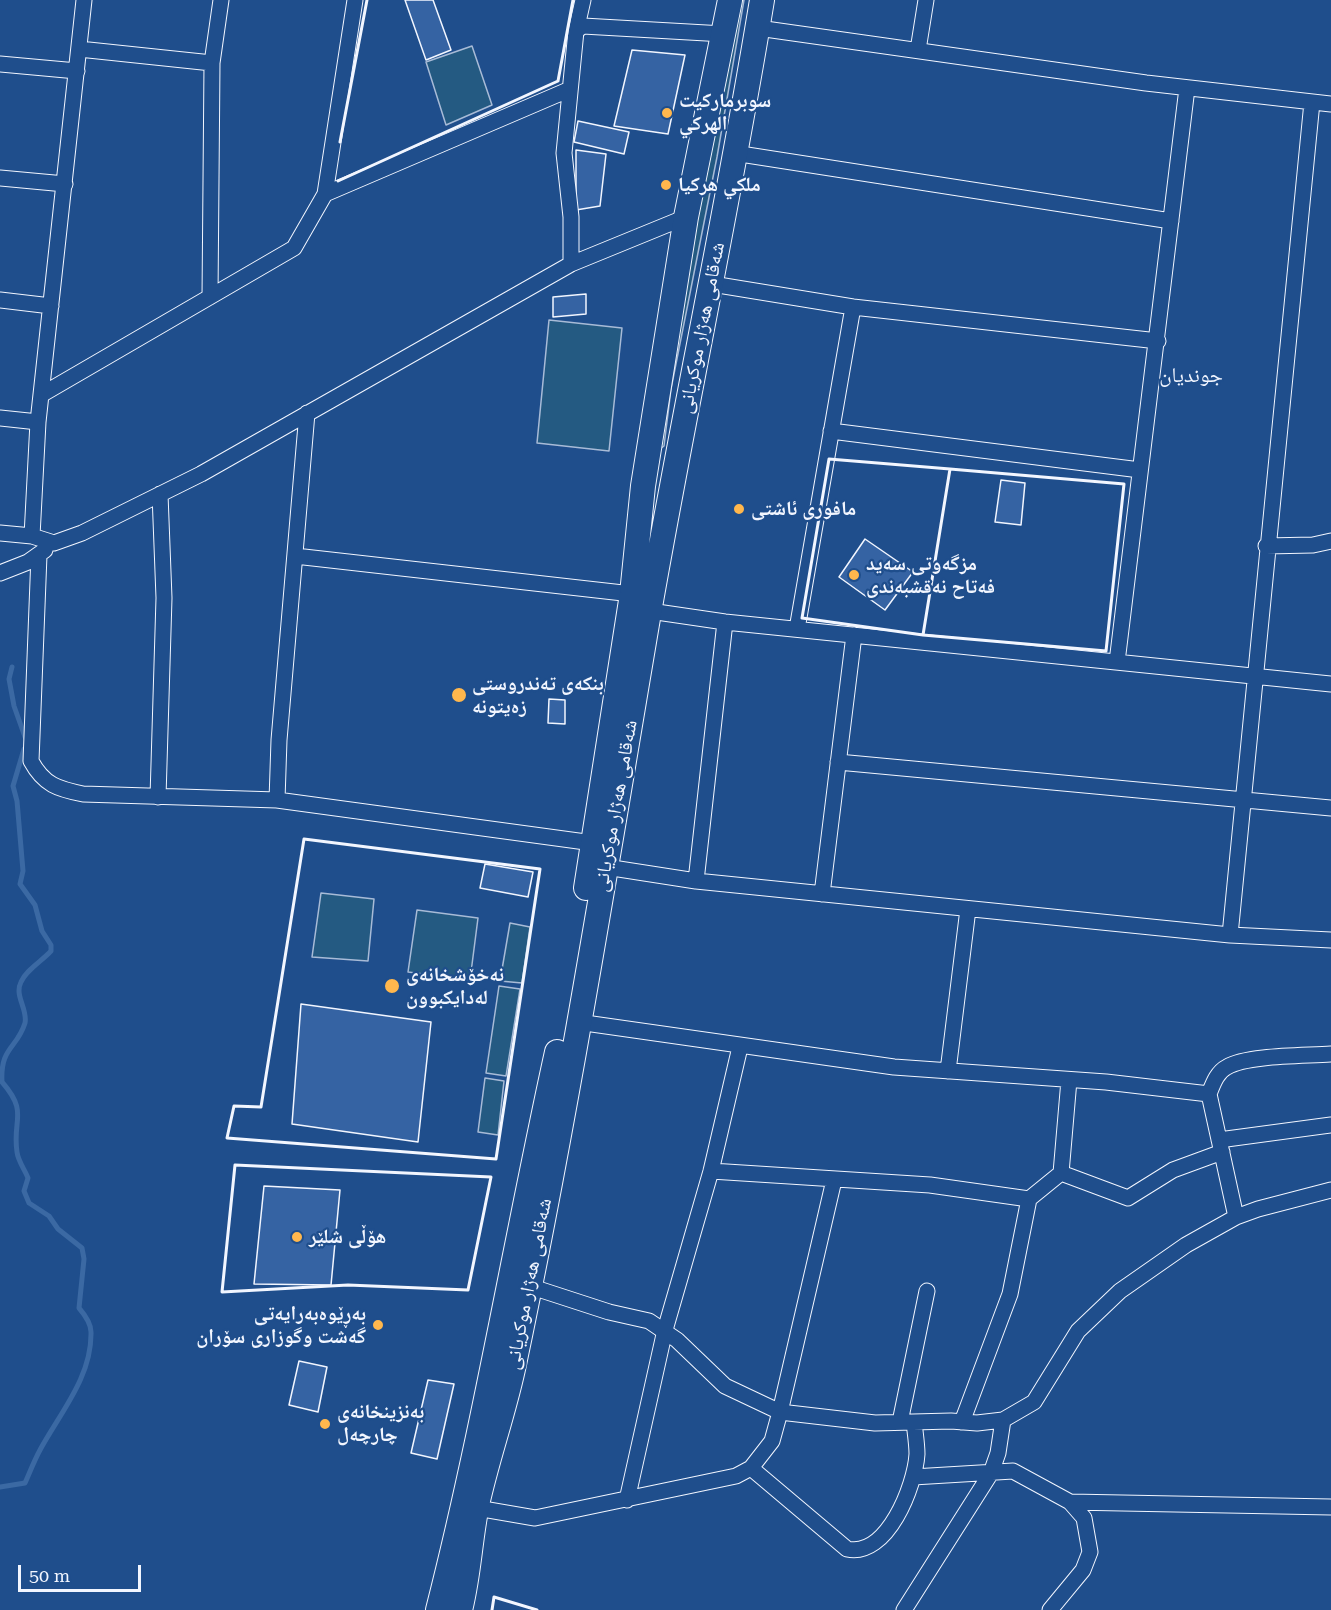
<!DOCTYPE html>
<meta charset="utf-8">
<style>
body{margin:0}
#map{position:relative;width:1331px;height:1610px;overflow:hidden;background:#1f4e8c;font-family:"Roboto Serif",serif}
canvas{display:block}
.scale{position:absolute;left:18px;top:1565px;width:123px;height:27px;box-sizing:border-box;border:3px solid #f2f6ff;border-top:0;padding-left:8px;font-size:18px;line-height:21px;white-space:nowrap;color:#f2f6ff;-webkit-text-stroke:4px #1f4e8c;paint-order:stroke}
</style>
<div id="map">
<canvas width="1331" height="1610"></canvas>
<div class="scale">50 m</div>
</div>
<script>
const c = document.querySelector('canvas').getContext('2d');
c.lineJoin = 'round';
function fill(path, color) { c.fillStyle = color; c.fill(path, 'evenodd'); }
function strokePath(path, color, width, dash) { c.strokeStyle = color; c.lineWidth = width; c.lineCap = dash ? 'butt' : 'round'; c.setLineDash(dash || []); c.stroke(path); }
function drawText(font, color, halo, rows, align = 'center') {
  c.font = font + ' "Roboto Serif","Noto Naskh Arabic",serif'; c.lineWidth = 4.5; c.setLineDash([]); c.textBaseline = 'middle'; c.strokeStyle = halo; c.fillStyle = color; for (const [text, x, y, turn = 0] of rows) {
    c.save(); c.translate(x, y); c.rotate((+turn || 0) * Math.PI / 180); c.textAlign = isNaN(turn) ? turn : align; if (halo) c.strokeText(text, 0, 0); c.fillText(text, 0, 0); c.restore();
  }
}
const green = new Path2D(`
 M734,0H744L717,157L671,389L664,446L659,450Z
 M472,46L492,105L446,125L426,62Z
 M549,320L622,328L609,451L537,443Z
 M321,893L374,899L368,961L312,957Z
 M417,910L478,918L470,980L408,972Z
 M510,923L530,927L522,983L500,981Z
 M499,986L520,989L506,1076L486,1073Z
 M485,1078L504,1081L498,1135L478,1132Z`);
fill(green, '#245a82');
strokePath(green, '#a8bbd7', 1.5);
strokePath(new Path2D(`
 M12,667L9,679L14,706L25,737
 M0,1487L25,1483C30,1472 34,1461 40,1450C60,1413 92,1377 91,1332C91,1323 85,1315 79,1308L84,1259L82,1248L58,1229L49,1216L29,1203L24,1191L28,1178C25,1170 18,1161 17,1152C12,1119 29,1113 2,1082C0,1047 17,1049 25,1023C28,1009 14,996 21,982C26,970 42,961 51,951V945L42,931L35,905L20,884L23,871L17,801L13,786L24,749`), '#3b69a3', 5);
const building = new Path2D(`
 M405,0H433L451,50L426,60Z
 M632,50L685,55L668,134L614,126Z
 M578,121L629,132L624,154L574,142Z
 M576,150L606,154L600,206L576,210Z
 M586,294V314L553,317V297Z
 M1001,480L1025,483L1021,525L995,522Z
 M865,539L913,572L885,610L839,577Z
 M549,699L565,700V724L548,723Z
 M485,864L533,872L528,897L480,888Z
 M301,1004L431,1022L418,1142L292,1124Z
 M264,1186L340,1190L331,1285L254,1284Z
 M299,1361L327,1367L318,1412L289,1405Z
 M428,1380L454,1384L437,1459L411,1453Z`);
fill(building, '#3563a3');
strokePath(building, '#f2f6ff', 1.5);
const minor = new Path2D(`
 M758,28L1146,83L1331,104
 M576,31L583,0
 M79,49L212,63
 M918,50L926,0
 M0,64L77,71
 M734,153L1171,221
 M0,178L65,184
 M325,194L568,90
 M571,264V217L564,153L576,31L583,26L724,34
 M712,284L853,307L1158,341
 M210,297L212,63L221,0
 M0,300L51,306
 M41,395L294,248L325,194L355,0
 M307,413L279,740L277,800L593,843
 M0,418L38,422
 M831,431L1140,470
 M0,533L32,536L54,543L82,533L201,474L571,264L686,217
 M32,536L38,422L84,0
 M1266,546L1313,545L1331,541
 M39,555L31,761C44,785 58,789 83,794L277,800
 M295,556L632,594
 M0,573L28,562L45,550
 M650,611L725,622L1331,684
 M797,629L853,307
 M1117,662L1187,88
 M838,762L1331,808
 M158,797L164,598L160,494
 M606,867L696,881L1230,935L1331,940
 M696,881L725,622
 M822,894L854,635
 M1230,935L1312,102
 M578,1022L894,1067L1106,1082L1209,1094
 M948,1071L968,909
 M1219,1140L1331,1125
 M711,1171L930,1185L1029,1199
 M1061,1173L1128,1198L1173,1170L1222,1152
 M1236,1217L1209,1094C1213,1084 1217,1072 1227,1067C1247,1055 1306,1056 1331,1054
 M529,1286L609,1312L649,1321L677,1340L725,1386L780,1412L875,1423L951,1421L977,1423L1003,1420L1034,1402L1078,1331L1120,1291L1186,1245L1236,1217L1258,1209L1331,1190
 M900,1422L927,1291
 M962,1422L1010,1294L1029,1199L1061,1173L1069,1080
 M751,1468L847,1549C887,1558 915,1486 917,1454C917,1444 915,1432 914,1422
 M913,1477L1013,1471L1070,1502L1084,1518L1090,1552L1083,1570L1050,1610
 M627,1500L665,1330L711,1171L740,1047
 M1070,1502L1331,1507
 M477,1508L535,1518L736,1476L751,1468L772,1441L780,1412L834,1180
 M904,1610L991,1473L998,1453L1003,1420`);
const trunk = new Path2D(`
 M586,888L632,594L643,486L686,217L730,0
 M438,1610C485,1426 516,1238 557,1052
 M460,1610C469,1575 470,1539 477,1505C487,1459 503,1415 513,1369C565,1122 605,872 647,624C683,415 728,209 762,0`);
strokePath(minor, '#f2f6ff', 17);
strokePath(trunk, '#f2f6ff', 26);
strokePath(minor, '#1f4e8c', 15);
strokePath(trunk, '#1f4e8c', 24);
strokePath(new Path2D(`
 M340,142L367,0
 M338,181L558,81L573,0
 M829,459L950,469L923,635L802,618Z
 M950,469L1124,484L1106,651L923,635Z
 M304,839L540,869L496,1159L227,1138L234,1106L261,1107Z
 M235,1165L491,1177L468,1290L348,1285L222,1292Z
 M492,1610L494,1597L537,1610`), '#f2f6ff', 3);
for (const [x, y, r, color] of [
 [667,113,6,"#ffb74d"],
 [666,185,6,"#ffb74d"],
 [739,509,6,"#ffb74d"],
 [854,575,6,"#ffb74d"],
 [459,695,8,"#ffb74d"],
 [392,986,8,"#ffb74d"],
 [297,1237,6,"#ffb74d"],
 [378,1325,6,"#ffb74d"],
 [325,1424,6,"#ffb74d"]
]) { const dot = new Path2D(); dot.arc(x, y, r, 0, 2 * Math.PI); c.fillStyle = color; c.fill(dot); strokePath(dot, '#1f4e8c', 2); }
drawText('bold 20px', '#f2f6ff', '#1f4e8c', [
 ["سوبرماركيت",679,101],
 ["الهركي",679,124],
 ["ملكي هركيا",678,185],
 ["مافوری ئاشتی",751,509],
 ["مزگەوتی سەید",866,564],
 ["فەتاح نەقشبەندی",866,587],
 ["بنکەی تەندروستی",472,684],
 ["زەیتونە",472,707],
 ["نەخۆشخانەی",406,975],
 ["لەدایکبوون",406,998],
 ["هۆڵی شلێر",309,1237],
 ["بەڕێوەبەرایەتی",366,1314,"right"],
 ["گەشت وگوزاری سۆران",366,1337,"right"],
 ["بەنزینخانەی",337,1412],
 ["چارچەل",337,1435]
], 'left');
drawText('20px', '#f2f6ff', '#1f4e8c', [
 ["شەقامی ھەژار موکریانی",702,328,-79],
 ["شەقامی ھەژار موکریانی",616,806,-80],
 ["شەقامی ھەژار موکریانی",529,1284,-79]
]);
drawText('21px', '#f2f6ff', '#1f4e8c', [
 ["جوندیان",1191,376]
]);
</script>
